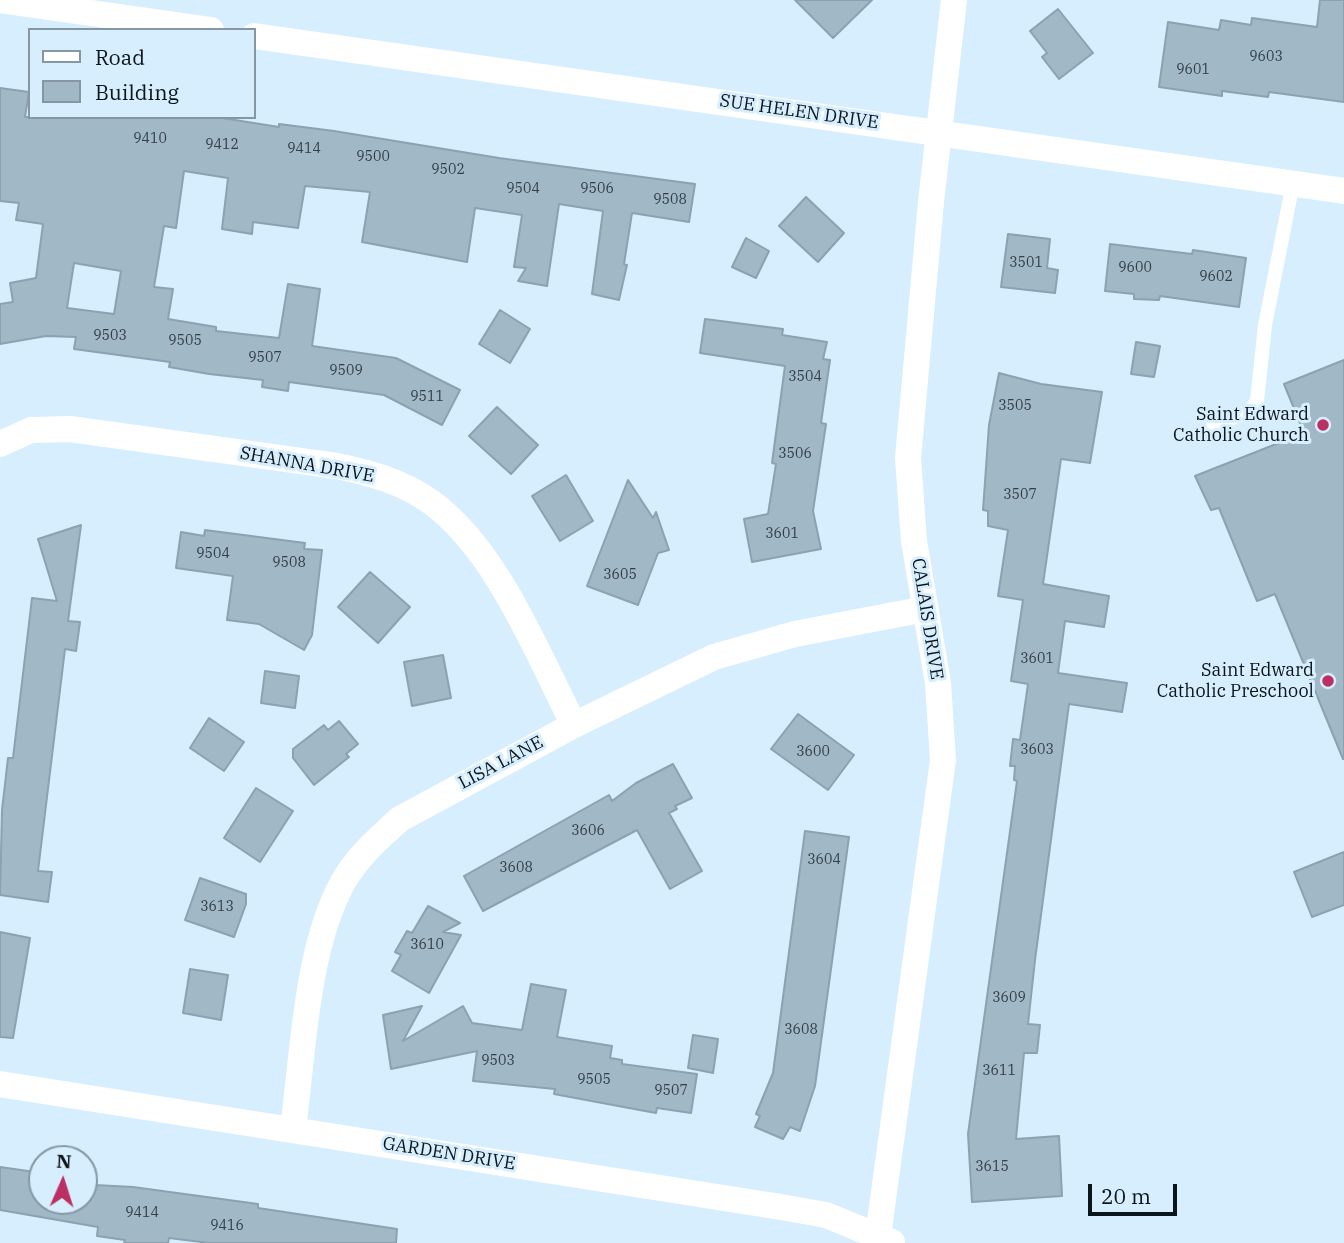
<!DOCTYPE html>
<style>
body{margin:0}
#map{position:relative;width:1344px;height:1243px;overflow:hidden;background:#d6eefe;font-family:"IBM Plex Serif",serif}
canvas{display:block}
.legend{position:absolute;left:28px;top:28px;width:228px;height:91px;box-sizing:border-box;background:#d6eefe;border:2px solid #8597a3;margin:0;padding:9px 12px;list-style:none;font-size:21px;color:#0c151a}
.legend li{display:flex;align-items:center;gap:14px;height:35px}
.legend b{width:35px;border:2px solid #8597a3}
.north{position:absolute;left:28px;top:1145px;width:70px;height:70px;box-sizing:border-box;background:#d6eefe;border:2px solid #8597a3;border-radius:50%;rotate:3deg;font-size:19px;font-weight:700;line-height:28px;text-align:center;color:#0c151a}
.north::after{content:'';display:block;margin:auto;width:24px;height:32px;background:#bc2f62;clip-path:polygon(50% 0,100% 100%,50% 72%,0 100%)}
.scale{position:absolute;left:1088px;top:1184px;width:89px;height:32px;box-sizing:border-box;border:4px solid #0c151a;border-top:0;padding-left:9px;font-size:21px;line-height:24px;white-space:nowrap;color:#0c151a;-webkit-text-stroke:5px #d6eefe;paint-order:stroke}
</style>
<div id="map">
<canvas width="1344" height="1243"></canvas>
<ul class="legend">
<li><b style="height:9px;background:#fff"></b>Road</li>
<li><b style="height:19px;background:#a1b8c7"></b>Building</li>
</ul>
<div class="north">N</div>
<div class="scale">20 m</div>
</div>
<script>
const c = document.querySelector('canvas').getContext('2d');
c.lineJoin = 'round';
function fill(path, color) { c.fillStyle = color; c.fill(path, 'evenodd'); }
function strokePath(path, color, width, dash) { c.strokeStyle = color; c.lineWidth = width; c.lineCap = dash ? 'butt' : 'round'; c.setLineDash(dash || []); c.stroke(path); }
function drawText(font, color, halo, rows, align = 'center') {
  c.font = font + ' "IBM Plex Serif",serif'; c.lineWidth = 6; c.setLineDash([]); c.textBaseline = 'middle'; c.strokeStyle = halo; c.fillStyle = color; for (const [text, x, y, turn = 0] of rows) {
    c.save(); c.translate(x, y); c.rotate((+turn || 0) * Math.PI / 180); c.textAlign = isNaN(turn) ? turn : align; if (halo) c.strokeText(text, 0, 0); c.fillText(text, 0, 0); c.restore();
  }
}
const building = new Path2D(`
 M795,0H872L833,38Z
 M1320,0H1344V102L1269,92L1268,97L1222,91V96L1159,87L1168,22L1219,30L1221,20L1251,25L1252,18L1317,27Z
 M1058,9L1093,53L1059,79L1042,57L1047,53L1030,31Z
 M0,88L29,92L25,117H216L279,127V124L334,131L499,158L695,184L689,222L632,213L624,264L627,265L619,300L592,294L603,211L559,204L547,286L518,281L526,268L514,267L522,215L475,208L467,262L362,242L370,192L305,186L298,228L253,222L252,234L222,229L228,178L184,171L176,228L164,226L154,287L173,289L168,319L216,327V331L279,338L288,284L320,289L312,346L396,358L460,390L442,425L384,395L289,382L288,391L262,387L263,380L209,374L169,367L170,362L74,349L76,337L46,336L0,344V304L13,302L10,283L36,278L43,224L16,220L19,203L0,201ZM74,263L121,271L114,314L67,308Z
 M806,197L844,233L818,262L779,226Z
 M1008,234L1050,239L1047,268L1058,270L1055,293L1001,287Z
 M746,238L769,251L756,278L732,267Z
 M1110,244L1192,254L1193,250L1246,258L1239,307L1160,296L1159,300L1134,299V294L1105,291Z
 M500,310L530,329L510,363L479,344Z
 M705,319L783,329L782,335L827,342L823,359L830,360L821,423L826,424L813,511L821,549L752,562L744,519L768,514L776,464L772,463L785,366L700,353Z
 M1136,342L1160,346L1154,377L1131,374Z
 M1344,360V759H1343L1275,594L1257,601L1219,508L1211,510L1195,476L1304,433L1284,384Z
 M999,373L1041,384L1102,392L1090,463L1061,459L1043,584L1109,596L1104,627L1065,621L1058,673L1127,683L1122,712L1069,704L1035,960L1028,1024L1040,1025L1037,1053H1024L1016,1139L1059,1136L1062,1196L972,1202L968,1134L1017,781L1014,780L1015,766H1010L1013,739L1020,740L1028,684L1011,681L1023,600L998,596L1008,530L988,526V511L983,510L989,425Z
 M497,407L538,445L511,474L469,436Z
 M566,475L593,521L560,541L532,496Z
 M628,480L653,518L656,512L669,550L658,553L638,605L587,586Z
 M81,525L68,621L80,622L76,651L65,649L38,871L52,872L48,902L0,895L2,810L8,758H13L32,598L57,601L38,539Z
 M205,530L305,543L304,549L322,550L312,635L304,650L259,624L227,620L233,576L176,568L181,532L204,536Z
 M370,572L410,607L378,643L338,607Z
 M443,655L451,698L412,706L404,662Z
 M265,671L299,676L295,708L261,703Z
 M798,714L854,755L828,790L771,749Z
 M209,718L244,742L224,771L190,748Z
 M339,721L358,744L346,754L349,757L314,785L293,758V749L324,725L328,730Z
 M673,764L692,798L675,806L677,809L669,813L702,871L670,889L637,830L483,911L464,876L609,795L612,801L636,783Z
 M256,788L293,811L260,862L224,838Z
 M805,831L849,837L815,1086L800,1131L790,1127L783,1139L755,1127L760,1116L756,1114L773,1073Z
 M1344,852V905L1312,917L1294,872Z
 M200,878L246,894V904L234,937L185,920Z
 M428,906L460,923L443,932L461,935L429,993L392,971L401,955L395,952L407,931L412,933Z
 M0,932L30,938L13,1038L0,1037Z
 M190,969L228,975L221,1020L183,1013Z
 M531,984L566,990L557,1037L612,1046L610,1058L622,1060V1064L697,1074L691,1113L657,1108L656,1113L645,1111L554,1094L555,1089L473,1081L477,1051L391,1069L383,1015L422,1006L403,1041L463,1006L472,1023L522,1030Z
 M693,1035L718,1039L713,1073L688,1068Z
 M0,1167L42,1173V1201H84V1178L95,1180V1185L133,1187L258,1204V1208L397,1229L396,1243H209L169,1238L168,1243H124L125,1240L97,1236L98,1227L0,1210Z`);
fill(building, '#a1b8c7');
strokePath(building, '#8ca2b1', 2);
strokePath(new Path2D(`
 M1212,427L1249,411L1257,401L1265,325L1293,183`), '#fff', 14);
strokePath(new Path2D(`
 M0,0L211,30
 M254,36L1344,191
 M0,444L31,430L70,429L337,466C371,473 403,482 431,502C497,550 537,653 574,725
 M0,1084L781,1207L826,1215L892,1242
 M293,1129C303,1054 306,949 343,882C357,857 379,838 400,819L574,725L714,657L795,634L925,609
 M878,1236L943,760L938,683L914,541L908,458L931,202L954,0`), '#fff', 26);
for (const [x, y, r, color] of [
 [1323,425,7,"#bc2f62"],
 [1328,681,7,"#bc2f62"]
]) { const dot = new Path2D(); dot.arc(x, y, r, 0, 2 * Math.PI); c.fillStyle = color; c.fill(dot); strokePath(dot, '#d6eefe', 2.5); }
drawText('14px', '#313e45', null, [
 ["9603",1266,57],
 ["9601",1193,70],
 ["9410",150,139],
 ["9412",222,145],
 ["9414",304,149],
 ["9500",373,157],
 ["9502",448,170],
 ["9504",523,189],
 ["9506",597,189],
 ["9508",670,200],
 ["3501",1026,263],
 ["9600",1135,268],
 ["9602",1216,277],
 ["9503",110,336],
 ["9505",185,341],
 ["9507",265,358],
 ["9509",346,371],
 ["3504",805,377],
 ["9511",427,397],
 ["3505",1015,406],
 ["3506",795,454],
 ["3507",1020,495],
 ["3601",782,534],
 ["9504",213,554],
 ["9508",289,563],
 ["3605",620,575],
 ["3601",1037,659],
 ["3603",1037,750],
 ["3600",813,752],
 ["3606",588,831],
 ["3604",824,860],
 ["3608",516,868],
 ["3613",217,907],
 ["3610",427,945],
 ["3609",1009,998],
 ["3608",801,1030],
 ["9503",498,1061],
 ["3611",999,1071],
 ["9505",594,1080],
 ["9507",671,1091],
 ["3615",992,1167],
 ["9414",142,1213],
 ["9416",227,1226]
]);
drawText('18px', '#0c151a', '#d6eefe', [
 ["SUE HELEN DRIVE",799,112,8],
 ["SHANNA DRIVE",307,465,10],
 ["CALAIS DRIVE",927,619,81],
 ["LISA LANE",501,763,-28],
 ["GARDEN DRIVE",449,1154,9]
]);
drawText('18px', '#0c151a', '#d6eefe', [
 ["Saint Edward",1309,415],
 ["Catholic Church",1309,436],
 ["Saint Edward",1314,671],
 ["Catholic Preschool",1314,692]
], 'right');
</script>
